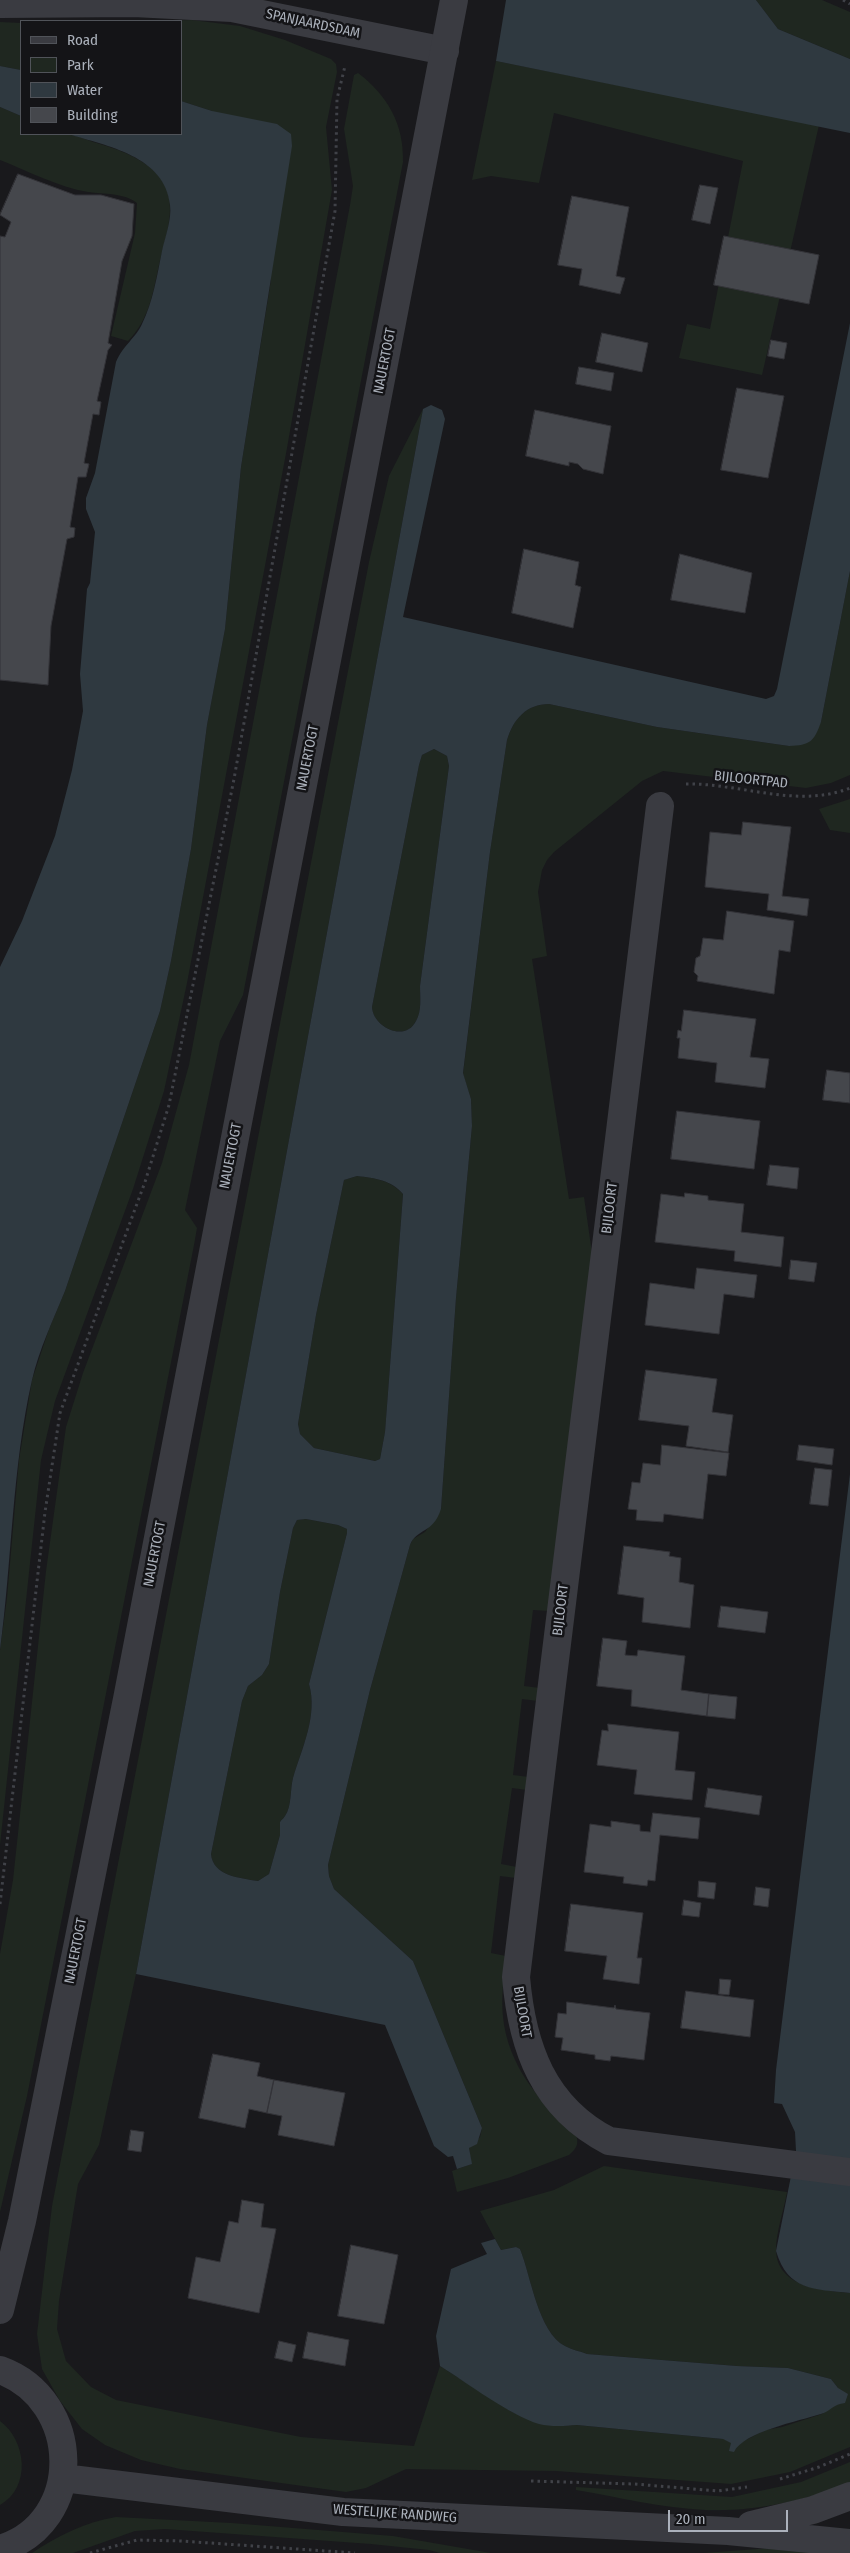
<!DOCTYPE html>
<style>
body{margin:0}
#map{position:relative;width:850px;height:2553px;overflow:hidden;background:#19191c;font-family:"Fira Sans Condensed",sans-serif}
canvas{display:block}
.legend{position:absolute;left:20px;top:20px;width:162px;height:115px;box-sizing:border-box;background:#141417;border:1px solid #505359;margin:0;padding:6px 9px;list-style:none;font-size:15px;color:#abb1bb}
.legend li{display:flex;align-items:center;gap:10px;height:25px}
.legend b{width:25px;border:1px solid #505359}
.scale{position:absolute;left:668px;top:2510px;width:120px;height:22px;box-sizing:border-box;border:2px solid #abb1bb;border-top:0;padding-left:6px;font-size:15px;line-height:18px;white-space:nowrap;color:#abb1bb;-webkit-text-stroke:4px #141417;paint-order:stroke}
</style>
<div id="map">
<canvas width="850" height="2553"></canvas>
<ul class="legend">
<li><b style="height:6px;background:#3a3b41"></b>Road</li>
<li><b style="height:14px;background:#1f2720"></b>Park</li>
<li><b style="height:14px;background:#2f3940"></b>Water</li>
<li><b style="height:14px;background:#45474c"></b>Building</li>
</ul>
<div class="scale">20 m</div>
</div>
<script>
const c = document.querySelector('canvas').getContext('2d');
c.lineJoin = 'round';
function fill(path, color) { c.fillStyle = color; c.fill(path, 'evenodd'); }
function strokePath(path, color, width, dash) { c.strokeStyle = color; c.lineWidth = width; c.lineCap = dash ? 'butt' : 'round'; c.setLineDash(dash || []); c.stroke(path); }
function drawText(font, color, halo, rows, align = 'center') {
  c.font = font + ' "Fira Sans Condensed",sans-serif'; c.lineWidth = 5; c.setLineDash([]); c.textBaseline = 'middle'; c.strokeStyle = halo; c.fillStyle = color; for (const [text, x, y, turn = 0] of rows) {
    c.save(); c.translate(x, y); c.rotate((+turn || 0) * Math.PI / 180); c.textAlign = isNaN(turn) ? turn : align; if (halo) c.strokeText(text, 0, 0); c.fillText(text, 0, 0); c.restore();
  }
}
fill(new Path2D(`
 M756,0H822L850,12V59L778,29Z
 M192,20L240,26L285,40L331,59L336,64L337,72L326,127L332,190L287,448L187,983L164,1091L133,1189L55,1401L41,1460L0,1845V1650L7,1598L19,1460L32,1380L49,1329L65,1291L160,1011L171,961L191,849L207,725L225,629L241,467L271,280L212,111L181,101V21H150Z
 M0,22L21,23V70L0,66Z
 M496,61L819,125L762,375L679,358L687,324L710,329L743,161L554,113L539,183L491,176L472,180Z
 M358,73C388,96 404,124 403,162L243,995L220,1041L185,1210L197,1228L194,1245L27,2096L0,2212V1954L13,1880L46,1571L66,1427L83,1373L162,1163L189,1065L350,205L353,186L344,129L354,75Z
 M0,107L21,116V134C36,134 52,132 67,134C76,135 85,139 93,142C125,151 172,167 170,209C170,227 163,247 159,265C153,293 149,320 128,341L111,336L135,233L137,203C125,193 103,194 88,192C58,187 28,171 0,160Z
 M423,409L136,1974L99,2145L78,2184L59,2301L57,2329L66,2361L91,2387L116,2400L301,2437L414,2446L440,2366L514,2413L560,2426L577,2425L723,2439L738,2444L765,2430L782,2427L822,2414L834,2404L838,2388L831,2379L788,2368L737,2366L587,2354C580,2351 572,2350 565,2346C538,2332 531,2276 520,2249L516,2247L501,2250L480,2211L554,2190L604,2166L787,2192C784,2210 776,2232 776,2250C777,2288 823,2290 850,2293V2447L790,2472L731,2484L556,2471L406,2469L366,2488L346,2492L180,2469L141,2460L105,2445L82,2429L60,2401L42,2369L37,2334L52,2206L369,562L389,476Z
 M850,571V775L831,783L806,788L663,771L642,781L554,852L547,860L542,870L538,892L547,956L532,959L569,1199L584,1197L593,1260L549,1611L533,1610L524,1686L540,1688L538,1701L522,1699L513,1775L529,1777L527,1790L512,1788L501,1864L517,1867L516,1878L500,1876L491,1953L506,1956C504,1976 501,1996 503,2017C508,2066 540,2103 576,2134C579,2144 577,2148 569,2155L508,2178L457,2192L452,2171L471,2164L469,2148L480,2137L482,2128L413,1961L334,1889L329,1876L328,1865L370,1690L410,1545L413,1539L425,1532L441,1509L456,1298L472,1126L471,1099L463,1074L490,852L507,740C513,719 527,704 549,704L657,727L789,746L821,722Z
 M434,749L447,756L449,766L420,986C420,997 422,1011 416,1021C405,1043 373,1027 372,1007L419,765L422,755Z
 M850,799V833L830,830L819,809Z
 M357,1176C375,1178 390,1180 403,1194L385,1432L380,1459L375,1461L314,1448L300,1434L298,1424L316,1315L344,1180Z
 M306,1519L338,1525L347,1529V1533L309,1684C318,1715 302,1748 293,1778C290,1789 292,1806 285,1816C284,1818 282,1819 280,1822V1835L269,1874L258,1881C240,1878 213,1876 211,1854L242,1701L248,1686L262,1675L269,1664L280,1592L293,1528L297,1520Z
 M0,2421C26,2440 32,2487 0,2505Z
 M850,2462V2483C805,2501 753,2512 705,2510C662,2508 618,2497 576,2490V2487L732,2497L801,2482Z
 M116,2517L231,2523L393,2536L491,2553H440L429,2550L371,2544L165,2529L135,2531L73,2553H32C57,2536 86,2522 116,2517Z
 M772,2548L850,2553H703Z`), '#1f2720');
fill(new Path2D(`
 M506,0H756L778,29L850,59V133L496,61Z
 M0,66L21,70V116L0,107Z
 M181,101L212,111L277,124L291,134L292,146L241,467L225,629L207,725L191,849L171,961L160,1011L65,1291C53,1320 39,1350 32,1380C12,1468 12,1561 0,1650V967L22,921L55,836L72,770L83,711L80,674L87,589L90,583L95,532L86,509V498L95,473L116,362C124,344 135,339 142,324C153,301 157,276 162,251C165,237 172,219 170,205C165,156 107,146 68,134H181Z
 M850,323V571L821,722C814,742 810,745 789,746L657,727L549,704C527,704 513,719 507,740L490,852L463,1073L471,1099L472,1126L456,1298L441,1509C433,1534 417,1528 410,1545L370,1690L328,1865L329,1876L334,1889L413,1961L482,2128L477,2144L469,2148L472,2164L457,2169L453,2156L448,2157L434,2146L385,2025L136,1974L423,409L431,405L442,410L445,419L403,617L766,699L774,696L777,689ZM434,749L447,756L449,766L420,986C420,997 422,1011 416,1021C405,1043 373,1027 372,1007L419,765L422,755ZM357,1176C375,1178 391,1180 403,1194L385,1432L380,1459L375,1461L314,1448L300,1434L298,1424L316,1315L344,1180ZM306,1519L338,1525L347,1529V1533L309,1684C318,1715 302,1748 293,1778C290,1789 292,1806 285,1816C284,1818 282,1819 280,1822V1835L269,1874L258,1881C240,1878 213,1876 211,1854L242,1701L248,1686L262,1675L269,1664L280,1592L293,1528L297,1520Z
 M850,1474V2293C814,2289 788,2291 776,2251L796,2151L795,2132L782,2104L774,2103L776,2070Z
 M495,2239L501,2250L516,2247L520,2249C531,2276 538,2332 565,2346C572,2350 580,2351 587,2354L737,2366L788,2368L831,2379L838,2388L848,2394L845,2403C833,2404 831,2411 821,2414C799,2421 743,2432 734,2452L729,2451L731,2443L723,2439L577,2425C565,2426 551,2427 539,2424C511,2416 466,2382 440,2366L436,2336L451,2269L487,2254L481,2243Z`), '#2f3940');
const building = new Path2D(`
 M18,174L75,195H101L134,204L132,236L122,261L108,343L112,345L108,350L97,401L101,402L99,415L93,414L84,463L89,464L86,477H78L70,527L75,528L74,537L67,539L51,626L48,685L0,680V236L5,237L11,222L0,215Z
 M700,185L718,188L710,224L692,220Z
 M572,196L629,207L616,276L625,278L620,294L579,285L582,269L558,265Z
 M724,236L819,255L809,304L714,285Z
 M602,333L648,343L642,372L596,362Z
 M771,340L787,343L784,359L768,356Z
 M579,367L614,373L611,391L576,384Z
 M737,388L784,396L768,478L721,470Z
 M535,410L611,426L603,474L583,469L578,464L569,462V466L526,456Z
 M524,549L579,562L575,585L581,587L573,628L512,613Z
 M680,554L752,573L745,613L671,600Z
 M743,822L791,827L782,896L809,899L807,916L767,910L769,894L705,887L710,832L741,835Z
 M727,911L794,921L790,952L779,950L774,994L697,981L698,976L694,972L696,958L700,956L703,938L723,940Z
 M684,1010L756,1019L750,1057L769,1059L765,1088L715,1082L717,1063L678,1058L680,1038H677L678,1030L681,1031Z
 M827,1070L850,1073V1103L823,1100Z
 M677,1111L760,1121L754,1169L671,1159Z
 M770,1165L799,1168L797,1189L767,1185Z
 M685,1193L708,1196V1200L744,1204L741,1232L784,1237L781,1267L734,1261L735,1251L655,1242L661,1194L684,1197Z
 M791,1260L817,1263L814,1282L789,1279Z
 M697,1268L757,1275L754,1298L724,1294L719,1334L645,1325L650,1283L694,1289Z
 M646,1370L717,1379L712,1412L733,1415L728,1452L686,1446L689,1426L639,1420Z
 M662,1445L729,1453L726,1476L708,1474L703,1519L664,1514L663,1522L636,1520L637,1510L628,1509L632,1482L640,1483L643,1463L660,1465Z
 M799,1445L834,1449L832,1465L797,1460Z
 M815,1468L832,1470L828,1506L810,1504Z
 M624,1546L670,1552L669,1556L681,1558L679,1582L694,1585L690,1628L642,1622L644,1598L618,1594Z
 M721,1606L768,1612L765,1633L718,1627Z
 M603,1638L627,1641L625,1655L637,1656L638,1650L685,1656L681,1690L709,1694L707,1716L631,1706L632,1690L597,1686Z
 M709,1694L737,1697L735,1719L707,1716Z
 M608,1724L679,1732L675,1770L695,1772L692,1800L634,1794L637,1770L597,1765L602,1730L608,1731Z
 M708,1788L762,1796L759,1815L705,1807Z
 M653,1813L700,1818L698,1839L660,1835L655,1881L648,1880L647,1886L623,1883L624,1877L584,1872L590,1824L611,1827V1821L640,1825V1831L650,1832Z
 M699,1881L716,1883L714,1899L698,1897Z
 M756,1887L770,1889L768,1907L754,1905Z
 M684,1900L701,1903L699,1917L682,1915Z
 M571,1904L643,1913L637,1958H642L639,1984L603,1979L607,1956L565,1951Z
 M720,1979L731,1980L729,1995L719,1994Z
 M686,1991L754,2000L750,2037L681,2028Z
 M567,2002L614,2008L615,2005L616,2009L650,2013L644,2060L611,2056L610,2061L595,2059V2055L561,2050L563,2038L555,2037L558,2013L566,2014Z
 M213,2054L260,2063L257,2076L274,2080L267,2113L249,2109L245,2128L199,2118Z
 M274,2080L345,2093L334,2146L278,2135L282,2116L267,2113Z
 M131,2130L144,2132L141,2152L128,2150Z
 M242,2200L264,2204L261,2227L276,2229L259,2313L188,2298L196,2257L220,2262L229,2221L238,2223Z
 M351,2245L398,2255L384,2324L338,2316Z
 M308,2332L349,2340L345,2366L303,2358Z
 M279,2341L296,2345L292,2362L275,2358Z`);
fill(building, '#45474c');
strokePath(building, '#333338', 1);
strokePath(new Path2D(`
 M843,0L850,4
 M686,784C741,783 797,809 850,788
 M0,1904L45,1512L60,1413L145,1182L169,1105L234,779L335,211L337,99L345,66
 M780,2479L819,2467L850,2454
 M531,2481L634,2484L718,2491L747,2487
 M90,2553L137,2540L181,2541L355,2553`), '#404248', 3, [2.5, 4]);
strokePath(new Path2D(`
 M0,4L134,3L232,8L445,51
 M660,806L516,1977C522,2047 543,2107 609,2141L850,2172`), '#3a3b41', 28);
strokePath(new Path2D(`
 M0,2310L22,2221L127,1699L454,0
 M0,2370C83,2400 86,2523 0,2549
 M63,2478L343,2512L728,2531L850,2543
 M751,2525L813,2510L850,2496`), '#3a3b41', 28);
drawText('14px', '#abb1bb', '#141417', [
 ["SPANJAARDSDAM",313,24,12],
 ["NAUERTOGT",385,361,-79],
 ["NAUERTOGT",308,758,-79],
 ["BIJLOORTPAD",751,780,6],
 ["NAUERTOGT",231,1156,-79],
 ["BIJLOORT",610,1208,-83],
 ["NAUERTOGT",155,1554,-79],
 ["BIJLOORT",561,1610,-83],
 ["NAUERTOGT",76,1951,-79],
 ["BIJLOORT",522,2012,80],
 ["WESTELIJKE RANDWEG",395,2514,4]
]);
</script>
